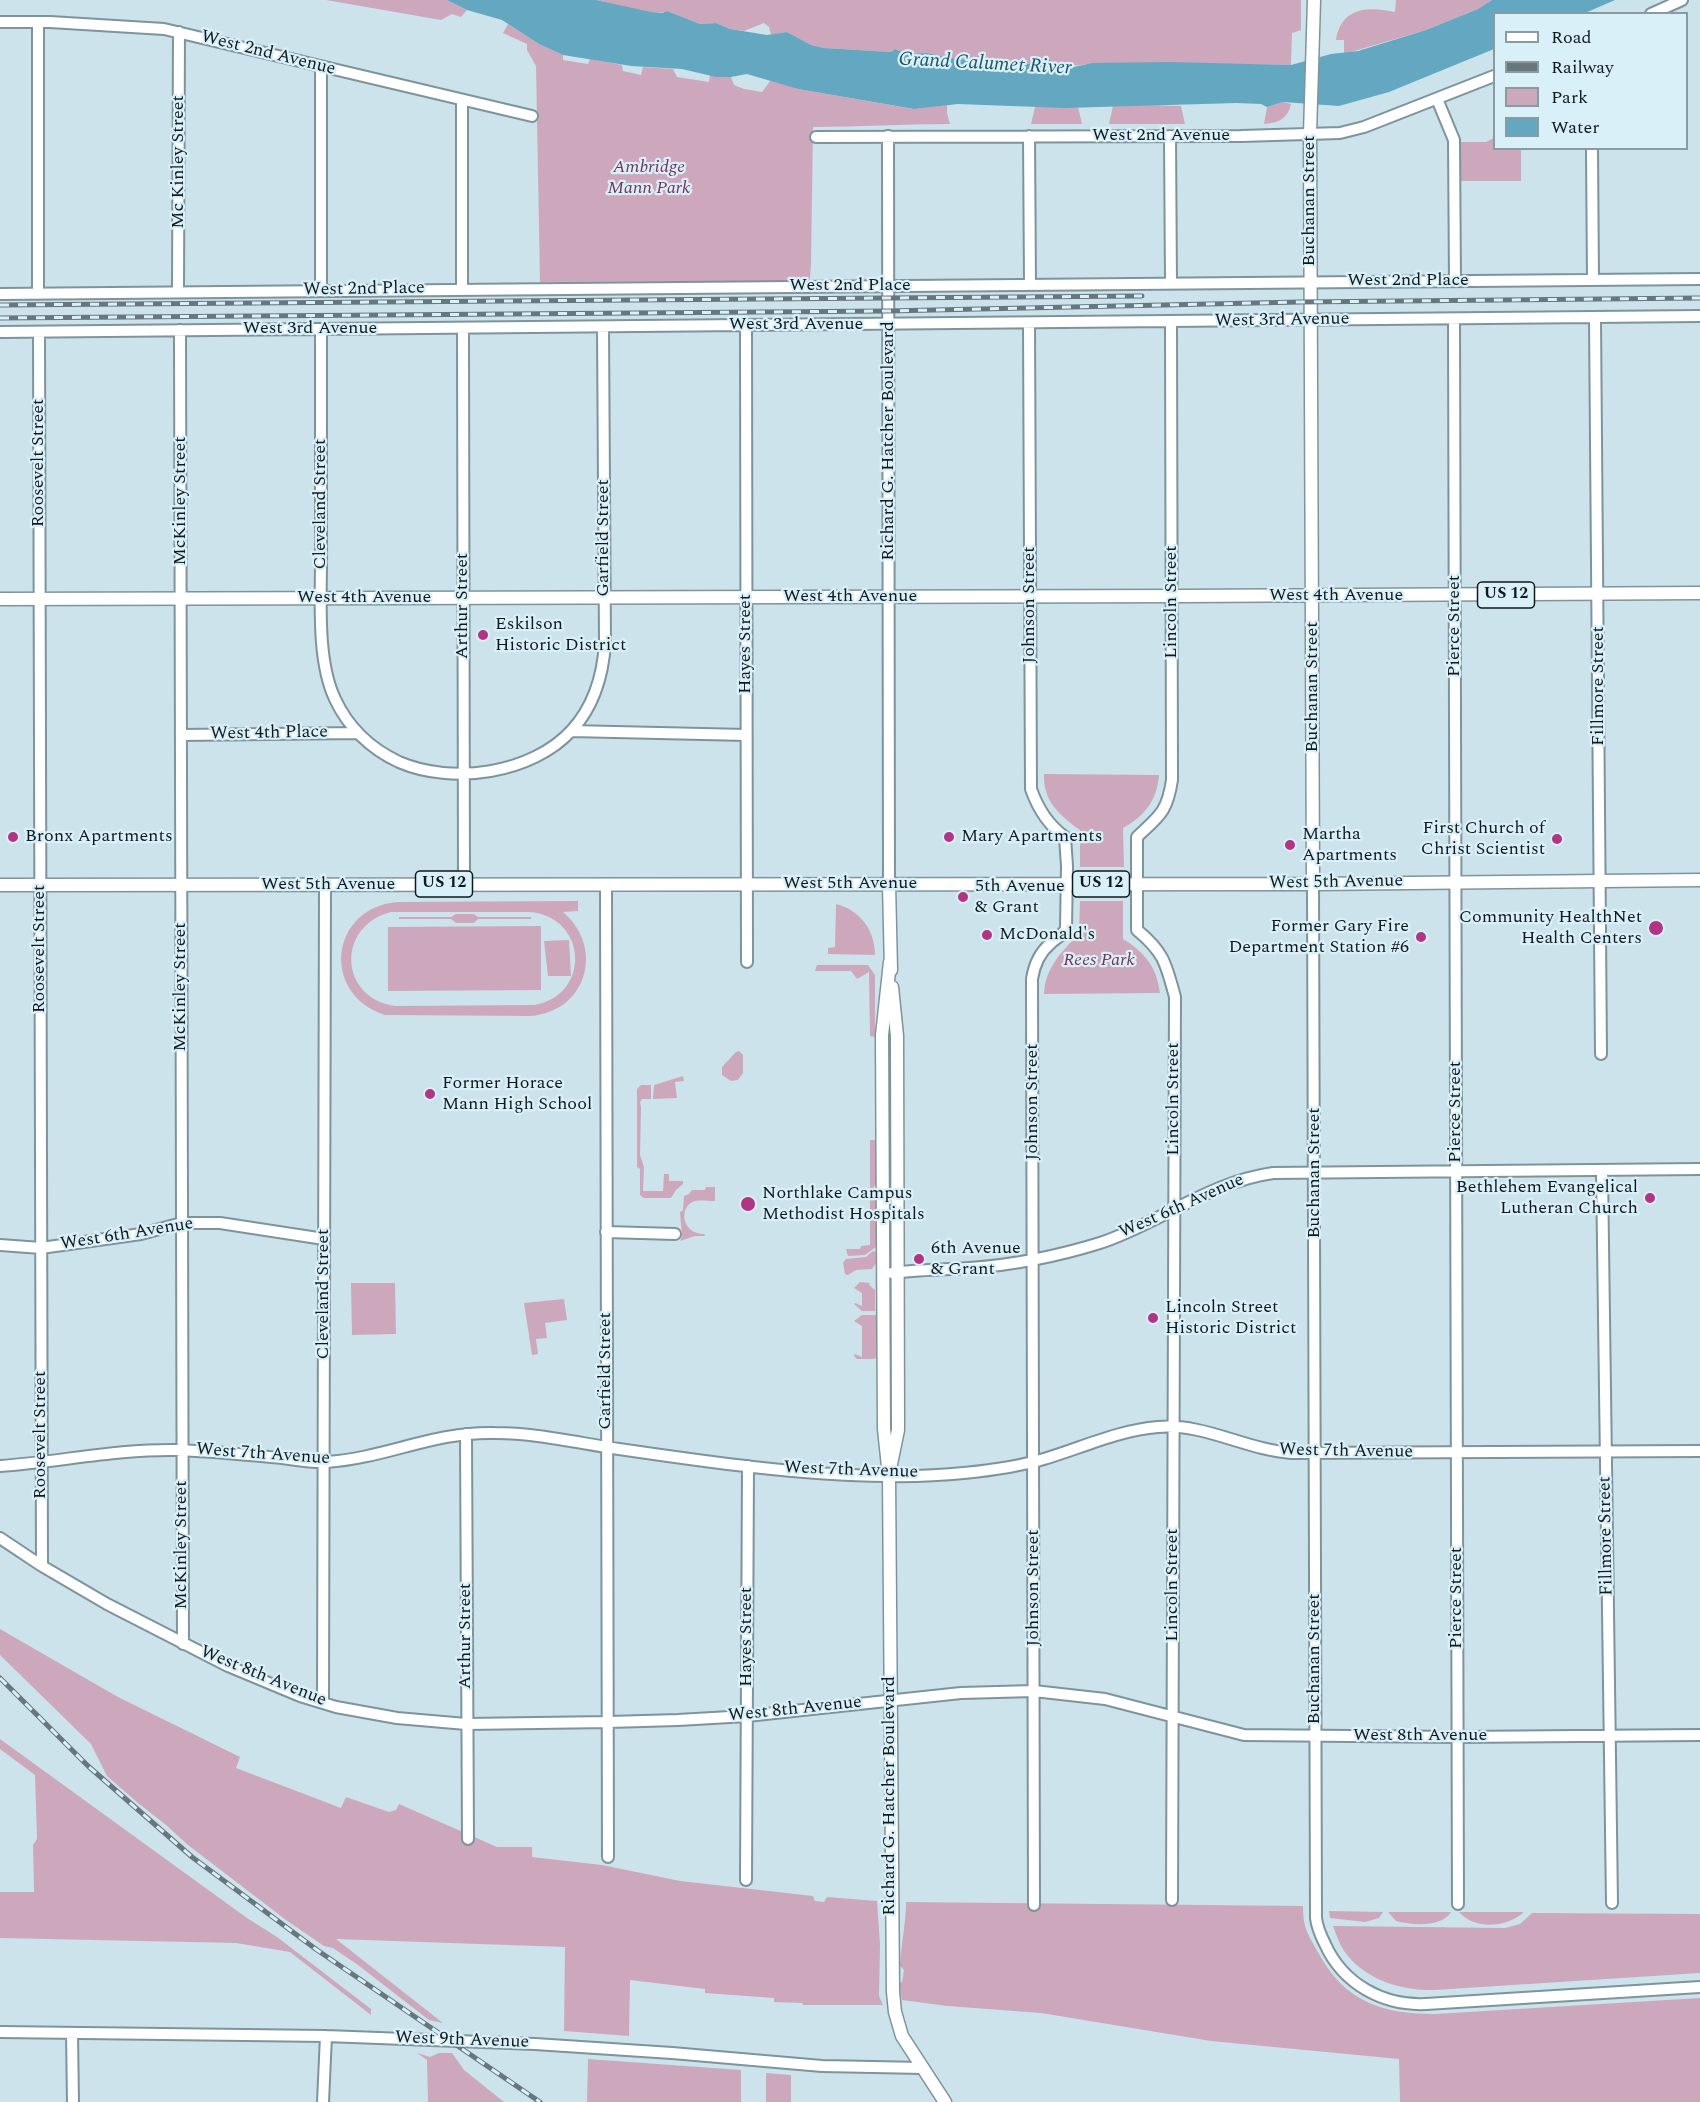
<!DOCTYPE html>
<style>
body{margin:0}
#map{position:relative;width:1700px;height:2102px;overflow:hidden;background:#cce3ec;font-family:Spectral,serif}
canvas{display:block}
.legend{position:absolute;left:1493px;top:12px;width:195px;height:138px;box-sizing:border-box;background:#d9f0f9;border:2px solid #899aa1;margin:0;padding:8px 10px;list-style:none;font-size:18px;color:#11191d}
.legend li{display:flex;align-items:center;gap:12px;height:30px}
.legend b{width:30px;border:2px solid #899aa1}
</style>
<div id="map">
<canvas width="1700" height="2102"></canvas>
<ul class="legend">
<li><b style="height:8px;background:#fff"></b>Road</li>
<li><b style="height:8px;background:#68777d"></b>Railway</li>
<li><b style="height:16px;background:#cda8bc"></b>Park</li>
<li><b style="height:16px;background:#64a7c0"></b>Water</li>
</ul>
</div>
<script>
const c = document.querySelector('canvas').getContext('2d');
c.lineJoin = 'round';
function fill(path, color) { c.fillStyle = color; c.fill(path, 'evenodd'); }
function strokePath(path, color, width, dash) { c.strokeStyle = color; c.lineWidth = width; c.lineCap = dash ? 'butt' : 'round'; c.setLineDash(dash || []); c.stroke(path); }
function drawText(font, color, halo, rows, align = 'center') {
  c.font = font + ' Spectral,serif'; c.lineWidth = 4.5; c.setLineDash([]); c.textBaseline = 'middle'; c.strokeStyle = halo; c.fillStyle = color; for (const [text, x, y, turn = 0] of rows) {
    c.save(); c.translate(x, y); c.rotate((+turn || 0) * Math.PI / 180); c.textAlign = isNaN(turn) ? turn : align; if (halo) c.strokeText(text, 0, 0); c.fillText(text, 0, 0); c.restore();
  }
}
fill(new Path2D(`
 M326,0H447L467,10L461,17L452,14L441,20Z
 M596,0H1301V30L1292,33L1291,65C1228,64 1164,63 1101,63C1083,63 1068,70 1051,63L1050,60L1038,64L1013,63L957,59L927,53L906,54L895,49L891,52L824,48L811,45L787,32L771,35L769,27L764,23L744,31L730,29L716,23L700,24L667,11C654,17 612,3 596,0Z
 M1396,0H1492L1478,9L1426,30L1344,54V40H1336C1341,7 1368,6 1395,12Z
 M508,24L539,44L563,55V60L588,64L590,59L622,65L623,71L641,75L643,67L673,69L677,77L709,82L710,74L731,77L734,85L744,89L762,92L771,80L798,89L913,109L947,105V113L950,124C904,124 859,127 813,127L811,264L810,279L807,281L540,282L536,66L527,50V44L503,33Z
 M1283,102L1291,104C1288,119 1278,123 1264,124L1267,107Z
 M1147,105L1181,106L1185,124H1109L1113,106Z
 M1035,107H1078L1082,124H1031Z
 M1494,138V148L1521,149V181H1458V142H1486Z
 M1044,774L1159,775C1157,800 1145,816 1123,828L1124,867H1080V830C1059,815 1043,801 1044,774Z
 M578,901V911L563,912C605,948 587,1012 530,1016L385,1015C320,994 330,907 398,902ZM391,912H529C587,916 592,994 535,1005L395,1006C339,998 336,926 391,912Z
 M1080,901H1123V939C1145,952 1157,968 1160,993L1044,994C1045,968 1062,951 1079,934Z
 M836,904C860,910 875,930 875,955L828,954V948L835,947Z
 M456,914H474L478,917H531V919H478L474,923H456L451,919H399V917H451Z
 M541,926V990L388,991V927Z
 M569,940L571,976H548L544,941Z
 M817,965H868L875,975V1037L870,1036L869,972L857,979L851,971H815Z
 M739,1051L743,1055V1073L738,1080L731,1081L722,1075V1067L736,1052Z
 M683,1076L684,1081L675,1082L677,1098L653,1099L654,1085Z
 M641,1085H651V1099H642L640,1102L641,1107L640,1155L644,1167L643,1191H663L664,1174H669V1181H683V1184L676,1190L671,1198H644L640,1195V1169L637,1167V1089Z
 M870,1140H876V1184L873,1187L876,1190V1247L865,1255L848,1256L846,1249H860L861,1246L870,1245Z
 M706,1187H715V1201C709,1201 701,1200 695,1201C678,1206 681,1234 704,1234L705,1236H695L680,1241L682,1236L680,1212L683,1211L684,1196L689,1194L692,1190H705Z
 M873,1251L876,1252V1263L872,1269L856,1270L848,1275L845,1274L843,1263L846,1259L866,1257Z
 M860,1282L870,1283L869,1285L875,1290V1311H862L854,1304L855,1303L862,1306V1293L854,1288Z
 M351,1283H395L396,1334L352,1335Z
 M564,1299L567,1320L545,1323L547,1338L536,1339L538,1354L532,1355L524,1303Z
 M862,1315H876V1358L874,1359H857L854,1356L855,1354L862,1357V1326L854,1321Z
 M0,1629L118,1697L240,1757L236,1768L341,1808L346,1797L389,1812L396,1810L399,1804L497,1847H532V1857L602,1865L680,1881L813,1896L815,1901L824,1902L827,1897L877,1901L880,1944L879,1996L883,2005H803L802,2003L774,2002V1998L705,1993V1989L630,1980L629,2036L564,2031L565,1947L336,1939L443,2023L429,2020L358,1965L333,1948L324,1946L286,1920L188,1845L166,1825L138,1803L107,1776L91,1744L0,1655Z
 M0,1739L247,1918L277,1937L371,2009V2015L290,1952L236,1943L0,1938V1892H34L33,1845L37,1839L35,1775L0,1749Z
 M906,1902L1303,1906C1303,1929 1308,1934 1319,1954C1345,2002 1383,2014 1435,2014L1700,1998V2102H1400L1399,2059L1211,2041L1041,2013L947,2006L902,2000L899,1983L902,1982L904,1970L900,1966C901,1944 906,1923 906,1902Z
 M1329,1911L1383,1912L1379,1918L1365,1922L1330,1918Z
 M1388,1912H1451C1441,1928 1412,1925 1396,1921Z
 M1459,1912H1524C1506,1928 1475,1930 1459,1912Z
 M1532,1913L1700,1914V1973L1435,1990C1401,1991 1365,1980 1344,1951C1339,1943 1336,1934 1333,1926L1505,1928L1520,1924Z
 M417,2053L430,2057L439,2053H452L464,2070L504,2102H428L427,2060Z
 M588,2059L741,2070V2102H587Z
 M766,2073L791,2075V2102H766Z`), '#cda8bc');
fill(new Path2D(`
 M447,0H596L651,12L662,13L667,11L700,24L716,23L730,29L767,35L787,32L811,45L824,48L891,52L895,49L906,54L927,53L957,59L1013,63L1038,64L1050,59L1051,63L1074,67L1092,63L1169,62L1291,65L1331,54L1358,51L1426,30L1478,9L1492,0H1615L1585,13L1494,14V49L1389,92L1339,106L1283,102L1267,107L1261,104L1237,103L1065,108L958,104L914,109L798,89L747,74L731,77H716L682,69L631,66L563,55L539,44L502,20L467,10Z`), '#64a7c0');
const minor = new Path2D(`
 M1651,14L1682,0
 M0,22H50L164,29L532,116
 M38,22V294
 M1437,99L1454,140L1455,281
 M462,100V289
 M888,136L889,884
 M1029,136L1030,284
 M1170,136L1171,283
 M816,137L1241,136L1340,133L1364,127L1494,76
 M1592,148L1593,280
 M321,290V67
 M178,292L179,32
 M0,294L1700,279
 M1595,318L1601,1054
 M1454,319L1458,1904
 M1171,322L1172,780C1167,813 1159,816 1137,837V930C1164,952 1166,964 1175,997L1172,1900
 M1029,323L1031,789C1038,809 1048,825 1065,837L1067,866L1066,929C1062,936 1056,938 1051,943C1040,952 1034,966 1032,979L1034,1905
 M746,326L747,962
 M463,328L464,884
 M321,329C321,400 321,471 321,542C322,589 315,657 335,699C348,727 371,749 399,762C452,785 532,774 572,730C594,706 603,675 605,643L603,327
 M180,330L183,1644
 M0,332L1700,316
 M39,332L42,1566
 M571,731L746,735
 M181,735L357,733
 M606,884L608,1857
 M1313,884L1316,1918C1317,1928 1321,1936 1325,1944C1343,1984 1383,2006 1426,2004L1700,1987
 M1602,1170L1612,1903
 M606,1232L675,1234
 M0,1245L41,1248L141,1234L182,1223H220L324,1239
 M892,1273C918,1269 944,1270 970,1268C1013,1265 1058,1256 1100,1243C1160,1223 1209,1182 1273,1173L1700,1169
 M466,1434L468,1839
 M0,1466C59,1462 117,1449 177,1450C212,1451 247,1455 282,1458C297,1460 312,1463 327,1462C386,1458 435,1431 495,1433C537,1433 578,1443 619,1449C708,1462 798,1475 887,1476C934,1477 999,1472 1044,1459C1081,1448 1119,1430 1158,1427C1205,1423 1246,1450 1292,1453L1700,1451
 M0,1538L42,1566L107,1604L228,1666L300,1696L336,1707L397,1718L466,1724L609,1722L678,1720L747,1716L961,1693L1034,1691L1105,1699L1244,1735L1458,1737L1700,1735
 M323,1703L325,885
 M746,1880L748,1466
 M0,2032L326,2036L535,2044L672,2053L822,2066L923,2068
 M72,2033L73,2102
 M323,2102L326,2036`);
const major = new Path2D(`
 M0,599L1183,596L1700,593
 M889,884L891,970
 M1313,884L1310,134L1314,0
 M0,885L1313,884L1700,880
 M890,962L882,1035L884,1429L889,1476L893,1992L895,2012L902,2036L945,2102
 M891,1464L898,1430L897,1036L892,987`);
strokePath(minor, '#7e949c', 14);
strokePath(major, '#7e949c', 15);
strokePath(minor, '#fff', 10);
strokePath(major, '#fff', 12);
const rail = new Path2D(`
 M0,305L1142,296
 M0,318L888,311L1300,302L1700,298
 M0,1678L88,1766L192,1857L317,1950L540,2102`);
strokePath(rail, '#68777d', 5);
strokePath(rail, '#d9f0f9', 3, [9]);
for (const [x, y, r, color] of [
 [483,635,6,"#b13485"],
 [13,837,6,"#b13485"],
 [949,837,6,"#b13485"],
 [1557,839,6,"#b13485"],
 [1290,845,6,"#b13485"],
 [963,897,6,"#b13485"],
 [1656,928,8,"#b13485"],
 [987,935,6,"#b13485"],
 [1421,937,6,"#b13485"],
 [430,1094,6,"#b13485"],
 [1650,1198,6,"#b13485"],
 [748,1204,8,"#b13485"],
 [919,1259,6,"#b13485"],
 [1153,1318,6,"#b13485"]
]) { const dot = new Path2D(); dot.arc(x, y, r, 0, 2 * Math.PI); c.fillStyle = color; c.fill(dot); strokePath(dot, '#d9f0f9', 2); }
for (const [x, y, w] of [
 [1506,595,57],
 [444,884,57],
 [1101,884,57]
]) { const box = new Path2D(); box.roundRect(x - w / 2, y - 13, w, 26, 4.5); c.fillStyle = '#d9f0f9'; c.fill(box); strokePath(box, '#11191d', 1.5); }
drawText('bold 16px', '#11191d', null, [
 ["US 12",1506,595],
 ["US 12",444,884],
 ["US 12",1101,884]
]);
drawText('18px', '#11191d', '#d9f0f9', [
 ["West 2nd Avenue",268,54,14],
 ["West 2nd Avenue",1161,136],
 ["Mc Kinley Street",179,162,-90],
 ["Buchanan Street",1310,201,-90],
 ["West 2nd Place",1408,281],
 ["West 2nd Place",850,286],
 ["West 2nd Place",364,290,-1],
 ["West 3rd Avenue",1282,321,-1],
 ["West 3rd Avenue",796,325],
 ["West 3rd Avenue",310,329],
 ["Richard G. Hatcher Boulevard",889,441,-90],
 ["Roosevelt Street",39,463,-90],
 ["McKinley Street",181,501,-90],
 ["Cleveland Street",321,504,-90],
 ["Garfield Street",604,538,-90],
 ["West 4th Avenue",1336,596],
 ["West 4th Avenue",850,597],
 ["West 4th Avenue",364,598],
 ["Lincoln Street",1172,602,-90],
 ["Johnson Street",1030,605,-90],
 ["Arthur Street",463,606,-90],
 ["Pierce Street",1455,626,-90],
 ["Hayes Street",746,644,-90],
 ["Fillmore Street",1599,686,-90],
 ["Buchanan Street",1313,687,-90],
 ["West 4th Place",269,734,-1],
 ["West 5th Avenue",1336,883,-1],
 ["West 5th Avenue",850,884],
 ["West 5th Avenue",328,885],
 ["Roosevelt Street",40,949,-90],
 ["McKinley Street",181,987,-90],
 ["Lincoln Street",1174,1099,-90],
 ["Johnson Street",1033,1102,-90],
 ["Pierce Street",1456,1112,-90],
 ["Buchanan Street",1315,1173,-90],
 ["West 6th Avenue",1182,1207,-24],
 ["West 6th Avenue",127,1235,-9],
 ["Cleveland Street",324,1294,-90],
 ["Garfield Street",606,1371,-90],
 ["Roosevelt Street",41,1435,-90],
 ["West 7th Avenue",1346,1452,1],
 ["West 7th Avenue",263,1455,4],
 ["West 7th Avenue",851,1471,2],
 ["Fillmore Street",1607,1536,-91],
 ["McKinley Street",182,1545,-90],
 ["Lincoln Street",1173,1585,-90],
 ["Johnson Street",1034,1588,-90],
 ["Pierce Street",1457,1598,-90],
 ["Arthur Street",466,1636,-90],
 ["Hayes Street",747,1637,-90],
 ["Buchanan Street",1315,1659,-90],
 ["West 8th Avenue",263,1677,22],
 ["West 8th Avenue",795,1710,-6],
 ["West 8th Avenue",1420,1736],
 ["Richard G. Hatcher Boulevard",890,1796,-90],
 ["West 9th Avenue",462,2041,2]
]);
drawText('italic 18px', '#75325b', '#d9f0f9', [
 ["Ambridge",649,168],
 ["Mann Park",649,189],
 ["Rees Park",1099,961]
]);
drawText('18px', '#11191d', '#d9f0f9', [
 ["Eskilson",495,625],
 ["Historic District",495,646],
 ["First Church of",1545,829,"right"],
 ["Christ Scientist",1545,850,"right"],
 ["Martha",1302,835],
 ["Apartments",1302,856],
 ["Bronx Apartments",25,837],
 ["Mary Apartments",961,837],
 ["5th Avenue",975,887],
 ["& Grant",975,908],
 ["Community HealthNet",1642,918,"right"],
 ["Health Centers",1642,939,"right"],
 ["Former Gary Fire",1409,927,"right"],
 ["Department Station #6",1409,948,"right"],
 ["McDonald's",999,935],
 ["Former Horace",442,1084],
 ["Mann High School",442,1105],
 ["Bethlehem Evangelical",1638,1188,"right"],
 ["Lutheran Church",1638,1209,"right"],
 ["Northlake Campus",762,1194],
 ["Methodist Hospitals",762,1215],
 ["6th Avenue",931,1249],
 ["& Grant",931,1270],
 ["Lincoln Street",1165,1308],
 ["Historic District",1165,1329]
], 'left');
drawText('italic 20px', '#1b5365', '#d9f0f9', [
 ["Grand Calumet River",985,65,3]
]);
</script>
